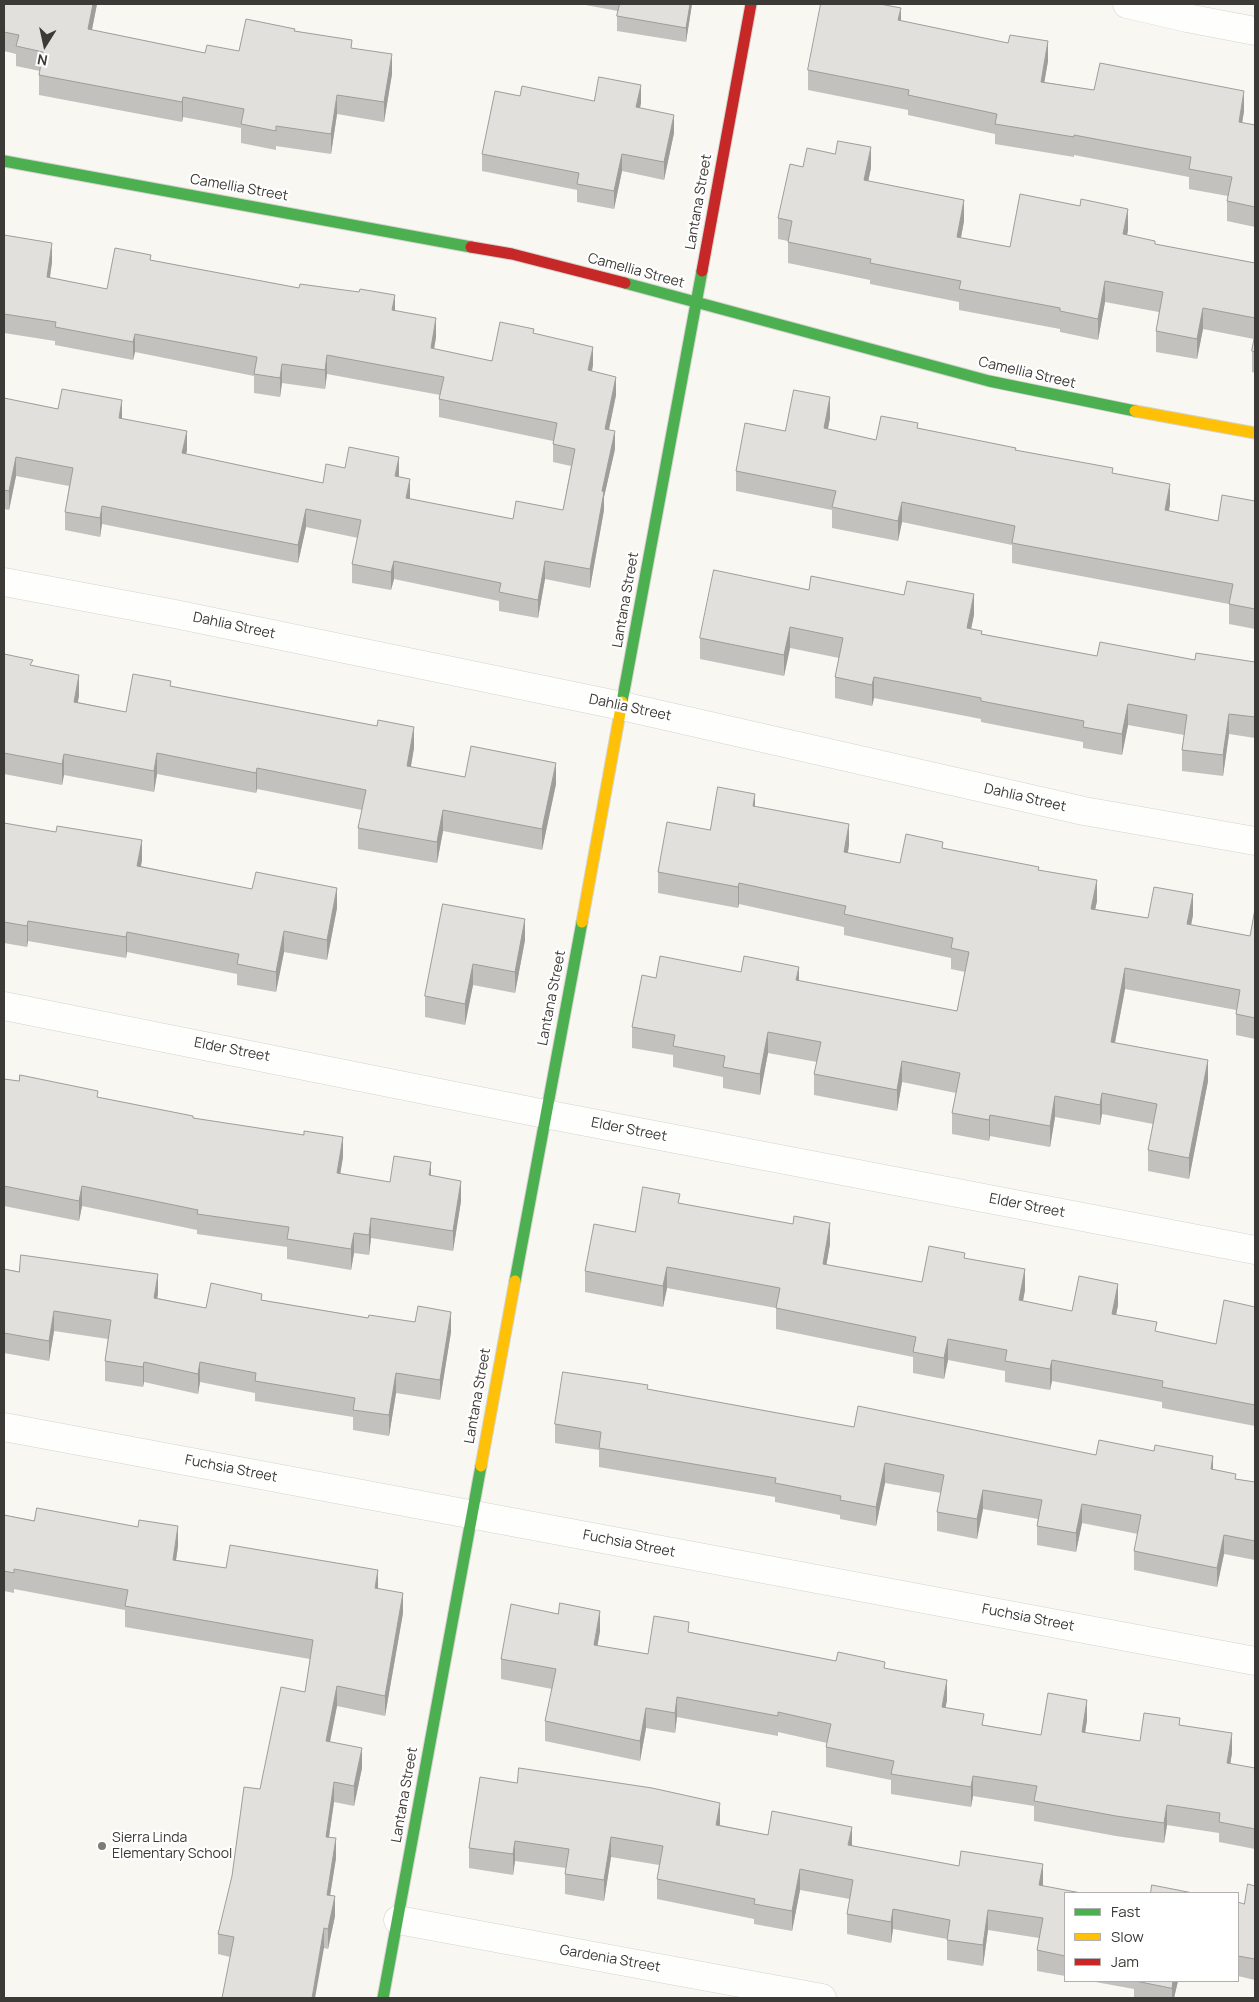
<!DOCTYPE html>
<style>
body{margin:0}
#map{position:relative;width:1259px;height:2002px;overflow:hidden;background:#f8f7f2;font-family:Manrope,sans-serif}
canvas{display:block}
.frame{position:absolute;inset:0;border:5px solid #3c3a36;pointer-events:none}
.legend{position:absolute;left:1064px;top:1892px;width:175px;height:90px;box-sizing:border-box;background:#fff;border:1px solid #b1b0af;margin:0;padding:6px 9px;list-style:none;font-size:15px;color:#3c3a36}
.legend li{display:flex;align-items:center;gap:10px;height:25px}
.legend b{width:25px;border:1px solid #b1b0af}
.north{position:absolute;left:20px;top:20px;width:50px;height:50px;-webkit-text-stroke:4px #fff;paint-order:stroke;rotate:190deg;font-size:14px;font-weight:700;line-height:20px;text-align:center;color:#3c3a36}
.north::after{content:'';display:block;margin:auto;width:18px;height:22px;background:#3c3a36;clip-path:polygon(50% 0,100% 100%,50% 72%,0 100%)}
</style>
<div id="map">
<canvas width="1259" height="2002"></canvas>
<div class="frame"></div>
<ul class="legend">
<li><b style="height:6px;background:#4caf50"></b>Fast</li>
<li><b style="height:6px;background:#ffc107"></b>Slow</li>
<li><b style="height:6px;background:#c62828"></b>Jam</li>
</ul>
<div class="north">N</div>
</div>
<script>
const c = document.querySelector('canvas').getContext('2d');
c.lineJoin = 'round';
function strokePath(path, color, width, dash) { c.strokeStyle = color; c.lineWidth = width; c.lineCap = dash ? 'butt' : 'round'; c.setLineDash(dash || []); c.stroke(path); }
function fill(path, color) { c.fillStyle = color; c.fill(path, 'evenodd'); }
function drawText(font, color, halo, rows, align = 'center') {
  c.font = font + ' Manrope,sans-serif'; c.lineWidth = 4.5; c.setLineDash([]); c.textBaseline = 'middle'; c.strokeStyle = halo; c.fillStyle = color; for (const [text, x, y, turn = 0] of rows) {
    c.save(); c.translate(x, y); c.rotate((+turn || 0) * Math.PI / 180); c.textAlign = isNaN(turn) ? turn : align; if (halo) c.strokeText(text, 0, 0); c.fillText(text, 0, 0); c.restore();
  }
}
const street = new Path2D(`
 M1127,4L1187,18L1255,31
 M4,582L170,613L622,706L1084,811L1255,841
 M4,1006L545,1114L1255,1250
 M4,1427L1255,1661
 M398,1920L822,1998`);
const fast = new Path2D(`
 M4,161L471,247
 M625,283L989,381L1135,411
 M622,702L702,271
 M515,1281L582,922
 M383,1998L481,1466`);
const slow = new Path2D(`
 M1135,411L1255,433
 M582,922L622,702
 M481,1466L515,1281`);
const jam = new Path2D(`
 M471,247L512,254L625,283
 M702,271L751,4`);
strokePath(street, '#d4d3cf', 29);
strokePath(fast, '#d4d3cf', 13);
strokePath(slow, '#d4d3cf', 13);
strokePath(jam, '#d4d3cf', 13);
strokePath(street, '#fefefd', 28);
strokePath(fast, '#4caf50', 11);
strokePath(slow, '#ffc107', 11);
strokePath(jam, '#c62828', 11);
fill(new Path2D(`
 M4,4H97L92,30L205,53L239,51L295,31L352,48L392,74L384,122L337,114L331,154L276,146V150L241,143V128L183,117L182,122L39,95V75L40,71L16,66V54L4,51Z
 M580,4H692L686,42L617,31V16L618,11Z
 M901,21L1048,61L1044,82L1094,90L1244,111L1242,123L1255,125V227L1227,221V201L1228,196L1189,189V177L1074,155V157L995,144V134L908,115V110L808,90V70Z
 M520,96L594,101L641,103L640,108L674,133L664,180L622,171L614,209L577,202V190L482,171V154Z
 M835,154L871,168L868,181L964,221L961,238L1010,247L1128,230L1127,235L1155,244L1255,263V373L1252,372V351L1254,339L1203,329L1197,359L1156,352V331L1159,312L1105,302L1098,340L1060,332V329L959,310V302L870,284V280L788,263V241L778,239V218L803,167Z
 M4,235L52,262L50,278L107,289L151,260L395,310L436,337L434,349L492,361L534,334L593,365L592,371L616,395L609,430L615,449L604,497V510L590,588L545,579L538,618L499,611V601L394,579L391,590L352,583V564L358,538L306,527L298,563L102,524L100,537L65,530V512L69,486L16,476L9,510L4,509V398L58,409L122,419L187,450L186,454L323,483L345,468L398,476L410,499L513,519L563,510L571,466L553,462V441L439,417V399L440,395L327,374L325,389L282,383L280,397L254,393V376L135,352L133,360L55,345V341L4,333Z
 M830,418L828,429L876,440L918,428L1113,473L1170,504L1169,511L1218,521L1255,501V629L1229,624V604L1012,563V545L902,522L898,541L832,528V510L736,491V471L785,431Z
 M809,590L974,615L971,628L982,634L1097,656L1255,662V738L1229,734L1223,776L1182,771V750L1184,735L1128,725L1122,755L1083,748V742L981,722V719L874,698L872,706L835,698V677L839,658L790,648L784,676L700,659V638Z
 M4,654L33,666L79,696L77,702L126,712L171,686L414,748L411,767L465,777L556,784L542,850L443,831L437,863L358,849V828L362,810L257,789L256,793L157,774L154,792L64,775L62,785L4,774Z
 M755,807L849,845L848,853L900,863L943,848L1039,871L1097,901L1095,909L1148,918L1193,915L1191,925L1250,936L1255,909V1039L1236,1035V1010L1125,989L1115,1043L1208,1081L1189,1179L1148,1171V1150L1153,1124L1102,1114L1100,1125L1055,1117L1050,1147L990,1136L989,1141L952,1134V1113L956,1093L902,1082L897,1111L814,1095V1074L817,1062L768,1053L760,1095L723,1088V1077L673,1067V1055L632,1048V1027L656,978L741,972L799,981L957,1011L965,972L951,969V958L844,935V927L739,904L738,908L658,893V872L710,830Z
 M4,823L142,860L141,866L337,908L327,960L284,952L276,992L237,985V974L127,952L126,958L28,941L27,947L4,943Z
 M443,904L525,940L515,993L473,985L465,1025L425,1017V996Z
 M4,1079L98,1097L193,1118L343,1157L340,1174L390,1182L431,1176L461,1201L453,1251L371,1238L369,1255L354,1253L351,1270L287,1259V1247L197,1234V1230L82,1206L79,1221L4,1206Z
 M680,1204L830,1244L826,1265L922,1282L965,1258L1025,1290L1023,1301L1072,1311L1118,1305L1116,1315L1157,1332L1216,1344L1255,1307V1426L1162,1408V1402L1052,1381L1050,1390L1005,1382V1371L948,1360L944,1379L913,1373V1357L776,1329V1308L667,1288L663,1307L585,1292V1271L635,1232Z
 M4,1269L158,1294L157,1298L206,1308L262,1300L451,1332L440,1400L396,1393L389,1436L353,1430V1417L255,1401V1393L200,1382L198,1394L144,1382L143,1387L105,1381V1361L108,1339L54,1331L49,1361L4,1353Z
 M648,1390L854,1427L1213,1469L1236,1479L1255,1482V1560L1224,1554L1217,1587L1134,1570V1551L1138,1534L1082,1523L1076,1552L1037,1545V1526L1038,1519L983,1509L977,1539L937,1531V1512L941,1493L885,1483L876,1526L840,1519V1515L775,1502V1497L599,1467V1450L555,1443V1424Z
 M4,1515L178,1546L176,1560L226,1568L378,1588L403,1613L385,1716L337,1706L330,1742L362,1768L354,1806L334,1802L329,1837L336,1858L330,1895L335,1916L328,1949L324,1948L230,1957L218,1954V1934L260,1789L305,1692L310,1659L125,1627V1610L14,1589V1593L4,1591Z
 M600,1631L597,1646L648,1654L689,1632L836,1661L885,1669L947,1700L945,1708L984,1725L1041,1735L1087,1720L1085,1733L1140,1741L1180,1725L1232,1753L1230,1764L1255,1768V1849L1219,1842V1833L1167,1825L1164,1843L1116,1836L1034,1821V1806L973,1796L971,1807L891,1794V1780L826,1767V1747L827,1743L778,1732V1736L677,1717L675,1733L646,1728L640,1761L545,1741V1721L552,1689L501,1679V1659Z
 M480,1777L720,1823V1825L768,1835L852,1846L1042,1886L1065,1893V1976L1037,1971V1950L1039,1938L988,1930L983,1966L947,1960V1939L893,1929L891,1943L847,1934V1914L850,1899L800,1890L792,1931L754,1924V1919L657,1899V1879L659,1865L611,1857L604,1901L565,1894V1874L566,1868L515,1861L513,1875L469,1868V1848Z
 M1255,1886V1980L1238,1976V1902L1244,1904Z
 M1090,1981H1178L1174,1998H1134V1989Z`), '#c2c1bd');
fill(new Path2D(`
 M93,4H97L88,49V29Z
 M690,4H692L686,42V28Z
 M901,8V28L898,20Z
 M1048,41V61L1041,102V82Z
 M392,54V74L384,122V102Z
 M641,85V103L636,125V107Z
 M1244,91V111L1239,142V122Z
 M337,95V114L331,154V134Z
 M183,97V117L182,122V102Z
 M674,115V133L664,180V162Z
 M871,147V168L864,201V180Z
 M622,154V171L614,209V191Z
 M964,200V221L957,258V237Z
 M1128,209V230L1123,255V234Z
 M52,243V262L47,296V277Z
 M1105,281V302L1098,340V319Z
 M395,295V314L392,310Z
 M1203,308V329L1197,359V339Z
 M436,318V337L431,367V348Z
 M135,334V352L133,360V342Z
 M593,347V365L588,389V370Z
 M327,355V374L325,389V370Z
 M282,364V383L280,397V378Z
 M616,377V395L605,448V429Z
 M830,397V418L824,448V428Z
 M122,400V419L119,418Z
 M187,431V450L182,472V453Z
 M615,431V449L604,497V510L590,588V569L602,491Z
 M16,457V476L9,510V491Z
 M399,457V476L395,494V476Z
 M410,479V498L406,517V498Z
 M1170,484V504L1165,531V510Z
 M902,502V522L898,541V521Z
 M102,506V524L100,537V518Z
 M306,509V527L298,563V545Z
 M394,561V579L391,590V572Z
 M545,561V579L538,618V600Z
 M974,594V615L967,648V628Z
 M790,627V648L784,676V655Z
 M79,675V696L74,723V702Z
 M874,677V698L872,706V685Z
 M1128,704V725L1122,755V734Z
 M1229,714V734L1223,776V755Z
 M414,727V748L407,787V766Z
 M157,753V774L154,792V771Z
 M64,754V775L62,785V764Z
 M556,763V784L542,850V829Z
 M257,768V789L256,793V773Z
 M755,794V815L753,806Z
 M443,810V831L437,863V842Z
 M849,824V845L844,873V852Z
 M142,840V860L137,886V866Z
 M1097,880V901L1091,930V909Z
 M739,883V904L738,908V887Z
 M337,888V908L327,960V940Z
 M1193,894V915L1187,945V924Z
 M525,919V940L515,993V972Z
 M28,921V941L27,947V926Z
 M284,931V952L276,992V972Z
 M127,932V952L126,958V937Z
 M473,964V985L465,1025V1004Z
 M799,967V988L796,980Z
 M1125,968V989L1111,1063V1042Z
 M768,1032V1053L760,1095V1074Z
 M1208,1060V1081L1189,1179V1158Z
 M902,1061V1082L897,1111V1090Z
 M1102,1093V1114L1100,1125V1105Z
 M1055,1096V1117L1050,1147V1126Z
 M990,1115V1136L989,1141V1120Z
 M343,1137V1157L337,1193V1173Z
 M431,1162V1182L429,1175Z
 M461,1181V1201L453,1251V1231Z
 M82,1186V1206L79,1221V1201Z
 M371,1218V1238L369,1255V1235Z
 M830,1223V1244L823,1285V1264Z
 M354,1233V1253L351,1270V1249Z
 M667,1267V1288L663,1307V1286Z
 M1025,1269V1290L1019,1321V1300Z
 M158,1274V1294L154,1318V1298Z
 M1118,1284V1305L1112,1335V1314Z
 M54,1311V1331L49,1361V1341Z
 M451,1312V1332L440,1400V1380Z
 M948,1339V1360L944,1379V1358Z
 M1052,1360V1381L1050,1390V1369Z
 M144,1362V1382L143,1387V1367Z
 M200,1362V1382L198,1394V1374Z
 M396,1373V1393L389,1436V1415Z
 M1213,1456V1475L1211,1469Z
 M885,1463V1483L876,1526V1507Z
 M983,1490V1509L977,1539V1519Z
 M1082,1504V1523L1076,1552V1533Z
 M178,1526V1546L173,1580V1560Z
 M1224,1535V1554L1217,1587V1568Z
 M378,1570V1590L375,1588Z
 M403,1593V1613L385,1716V1696Z
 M600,1611V1631L594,1666V1645Z
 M947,1680V1700L942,1727V1707Z
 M337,1686V1706L326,1761V1741Z
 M677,1697V1717L675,1733V1713Z
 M1087,1700V1720L1082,1752V1732Z
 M646,1708V1728L640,1761V1741Z
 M1232,1733V1753L1227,1784V1763Z
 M362,1748V1768L354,1806V1786Z
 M973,1776V1796L971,1807V1787Z
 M334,1782V1802L326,1857V1837Z
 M720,1803V1823L716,1845V1825Z
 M1167,1805V1825L1164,1843V1823Z
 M852,1827V1847L848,1845Z
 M611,1837V1857L604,1901V1880Z
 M336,1838V1858L327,1915V1895Z
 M515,1841V1861L513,1875V1854Z
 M1043,1864V1884L1039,1905V1885Z
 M800,1869V1890L792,1931V1911Z
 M335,1896V1916L328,1949V1929Z
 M893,1909V1929L891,1943V1922Z
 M988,1910V1930L983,1966V1945Z
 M324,1928V1948L315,1998H312Z
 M1173,1981H1178L1174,1998H1172V1988Z`), '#9e9d9a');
const building = new Path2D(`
 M4,4H93L88,29L205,53L207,45L239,51L246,19L295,29L294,31L352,40L351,48L392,54L384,102L337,95L331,134L276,126V131L241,124L244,109L183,97L182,102L39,75L43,52L16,46L19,35L4,32Z
 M620,4H690L686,28L617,16Z
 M821,4H880L901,8L898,20L1008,43L1010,35L1048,41L1041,82L1094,90L1100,63L1244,91L1239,122L1255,125V207L1227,201L1232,177L1189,169L1191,157L1074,135V137L995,124L997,114L908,95L909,90L808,70Z
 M599,77L641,85L636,107L674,115L664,162L622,154L614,191L577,184L579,173L482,154L495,91L520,96L522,86L594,101Z
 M838,141L871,147L864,180L964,200L957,237L1010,247L1020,194L1080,206L1081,199L1128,209L1123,234L1155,241V244L1255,263V318L1203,308L1197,339L1156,331L1163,292L1105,281L1098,319L1060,311V308L959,289L961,281L870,263L871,259L788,242L792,221L778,218L790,164L803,167L807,148L835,154Z
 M4,235L52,243L47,277L107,289L115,248L151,255L150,260L299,288L300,284L359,292L360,289L395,295L392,310L436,318L431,348L492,361L500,322L534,329L533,333L593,347L588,370L616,377L605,429L615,431L602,491L604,492L590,569L545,561L538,600L499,592L501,583L394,561L391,572L352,564L361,520L306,509L298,545L102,506L100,518L65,512L73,468L16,457L9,491L4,490V398L58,409L62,389L122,400L119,418L187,431L182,453L323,483L326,464L345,468L349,447L399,457L395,476L410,479L406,498L513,519L516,501L563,510L575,449L553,444L557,423L439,399L444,377L327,355L325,370L282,364L280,378L254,374L257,357L135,334L133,342L55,327L56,322L4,314Z
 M1255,334V352L1252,351Z
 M794,390L830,397L824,428L876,440L881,416L918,423L917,428L1016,448L1015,450L1113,468L1112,473L1170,484L1165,510L1218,521L1222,495L1255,501V609L1229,604L1233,584L1012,543L1015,526L902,502L898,521L832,507L836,491L736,471L745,423L785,431Z
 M714,570L809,590L811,576L904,595L907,581L974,594L967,628L982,631L981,634L1097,656L1100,642L1195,660L1196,653L1255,662V717L1229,714L1223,755L1182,750L1187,715L1128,704L1122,734L1083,727L1084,721L981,701V698L874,677L872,685L835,677L843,638L790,627L784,655L700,638Z
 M4,654L33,660L30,665L79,675L74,702L126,712L133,674L171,681L170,686L279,707L377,726L378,720L414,727L407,766L465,777L471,746L556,763L542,829L443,810L437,842L358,828L366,790L257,768L256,773L157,753L154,771L64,754L62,764L4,753Z
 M718,787L755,794L753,806L849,824L844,852L900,863L906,834L943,842L942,848L1039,867L1038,870L1097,880L1091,909L1148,918L1154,887L1193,894L1187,924L1250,936L1255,909V1018L1236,1014L1240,990L1125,968L1111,1042L1208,1060L1189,1158L1148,1150L1157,1104L1102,1093L1100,1105L1055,1096L1050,1126L990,1115L989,1120L952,1113L960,1073L902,1061L897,1090L814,1074L821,1042L768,1032L760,1074L723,1067L725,1056L673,1046L675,1035L632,1027L642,975L656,978L660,956L741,972L744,956L799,967L796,980L957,1011L969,952L951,948L953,938L844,914L846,906L739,883L738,887L658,872L667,822L710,830Z
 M4,823L56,832L57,826L142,840L137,866L252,889L256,872L337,888L327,940L284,931L276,972L237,964L239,954L127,932L126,937L28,921L27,926L4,922Z
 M443,904L525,919L515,972L473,964L465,1004L425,996Z
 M20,1075L98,1091L97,1097L193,1116V1118L304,1135V1131L343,1137L337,1173L390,1182L394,1156L431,1162L429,1175L461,1181L453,1231L371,1218L369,1235L354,1233L351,1249L287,1239L289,1227L197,1214L198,1210L82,1186L79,1201L4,1186V1079L19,1081Z
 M643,1187L680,1194L678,1203L793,1224L794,1216L830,1223L823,1264L922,1282L929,1246L965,1253L964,1258L1025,1269L1019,1300L1072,1311L1079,1276L1118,1284L1112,1314L1157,1322L1155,1331L1216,1344L1224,1300L1255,1307V1405L1162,1387L1163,1381L1052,1360L1050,1369L1005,1361L1007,1350L948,1339L944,1358L913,1352L916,1337L776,1308L780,1288L667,1267L663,1286L585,1271L594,1224L635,1232Z
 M21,1255L158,1274L154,1298L206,1308L211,1283L262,1294L261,1300L368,1318L369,1315L415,1322L418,1306L451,1312L440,1380L396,1373L389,1415L353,1410L355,1398L255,1381L256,1373L200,1362L198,1374L144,1362L143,1367L105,1361L111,1320L54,1311L49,1341L4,1333V1269L19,1272Z
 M563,1372L648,1385L647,1389L854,1427L858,1406L1096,1455L1099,1440L1154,1451L1155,1445L1213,1456L1211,1469L1236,1474L1235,1479L1255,1482V1541L1224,1535L1217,1568L1134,1551L1141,1515L1082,1504L1076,1533L1037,1526L1042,1500L983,1490L977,1519L937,1512L944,1475L885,1463L876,1507L840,1500L841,1496L775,1483L776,1478L599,1448L601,1432L555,1424Z
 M37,1508L138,1527L139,1520L178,1526L173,1560L226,1568L230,1545L378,1570L375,1588L403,1593L385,1696L337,1686L326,1741L362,1748L354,1786L334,1782L326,1837L336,1838L327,1895L335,1896L328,1929L324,1928L312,1998H222L234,1937L218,1934L232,1876L244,1787L260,1789L281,1687L305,1692L313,1640L125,1606L128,1590L14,1569V1573L4,1571V1515L34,1521Z
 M560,1603L600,1611L594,1645L648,1654L654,1616L689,1622L688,1632L836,1661L838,1652L885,1662L884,1668L947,1680L942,1707L984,1714L982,1725L1041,1735L1048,1693L1087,1700L1082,1732L1140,1741L1144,1713L1180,1718L1179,1725L1232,1733L1227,1763L1255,1768V1829L1219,1822L1220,1813L1167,1805L1164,1823L1116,1816L1034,1801L1037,1786L973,1776L971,1787L891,1774L894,1761L826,1747L831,1724L778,1712V1716L677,1697L675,1713L646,1708L640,1741L545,1721L556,1669L501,1659L511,1604L558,1614Z
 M519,1768L652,1788L720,1803L716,1825L768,1835L772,1811L852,1827L848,1845L959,1866L961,1851L1043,1864L1039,1885L1081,1893H1065V1956L1037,1950L1043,1918L988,1910L983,1945L947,1940L950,1920L893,1909L891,1922L847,1914L853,1880L800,1869L792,1911L754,1904L755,1899L657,1879L663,1846L611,1837L604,1880L565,1874L569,1849L515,1841L513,1854L469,1848L480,1777L517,1783Z
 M1248,1884L1255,1886V1959L1238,1956V1902L1244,1904Z
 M1152,1885L1193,1893H1151Z
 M1136,1981H1173L1172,1988Z`);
fill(building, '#e1e0dc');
strokePath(building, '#9e9d9a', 1);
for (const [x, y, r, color] of [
 [102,1846,5,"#7e7c78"]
]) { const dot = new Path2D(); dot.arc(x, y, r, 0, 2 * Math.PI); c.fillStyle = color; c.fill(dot); strokePath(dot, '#fff', 2); }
drawText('14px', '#3c3a36', '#fff', [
 ["Camellia Street",239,188,10],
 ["Lantana Street",699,202,-80],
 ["Camellia Street",636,271,15],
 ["Camellia Street",1027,373,13],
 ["Lantana Street",626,600,-80],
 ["Dahlia Street",234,626,12],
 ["Dahlia Street",630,708,12],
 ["Dahlia Street",1025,798,13],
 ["Lantana Street",552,998,-79],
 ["Elder Street",232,1050,11],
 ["Elder Street",629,1130,11],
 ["Elder Street",1027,1206,11],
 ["Lantana Street",478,1396,-80],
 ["Fuchsia Street",231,1469,11],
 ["Fuchsia Street",629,1544,11],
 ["Fuchsia Street",1028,1618,11],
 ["Lantana Street",405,1795,-80],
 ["Gardenia Street",610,1959,10]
]);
drawText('14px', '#3c3a36', '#fff', [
 ["Sierra Linda",112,1838],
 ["Elementary School",112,1854]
], 'left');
</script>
